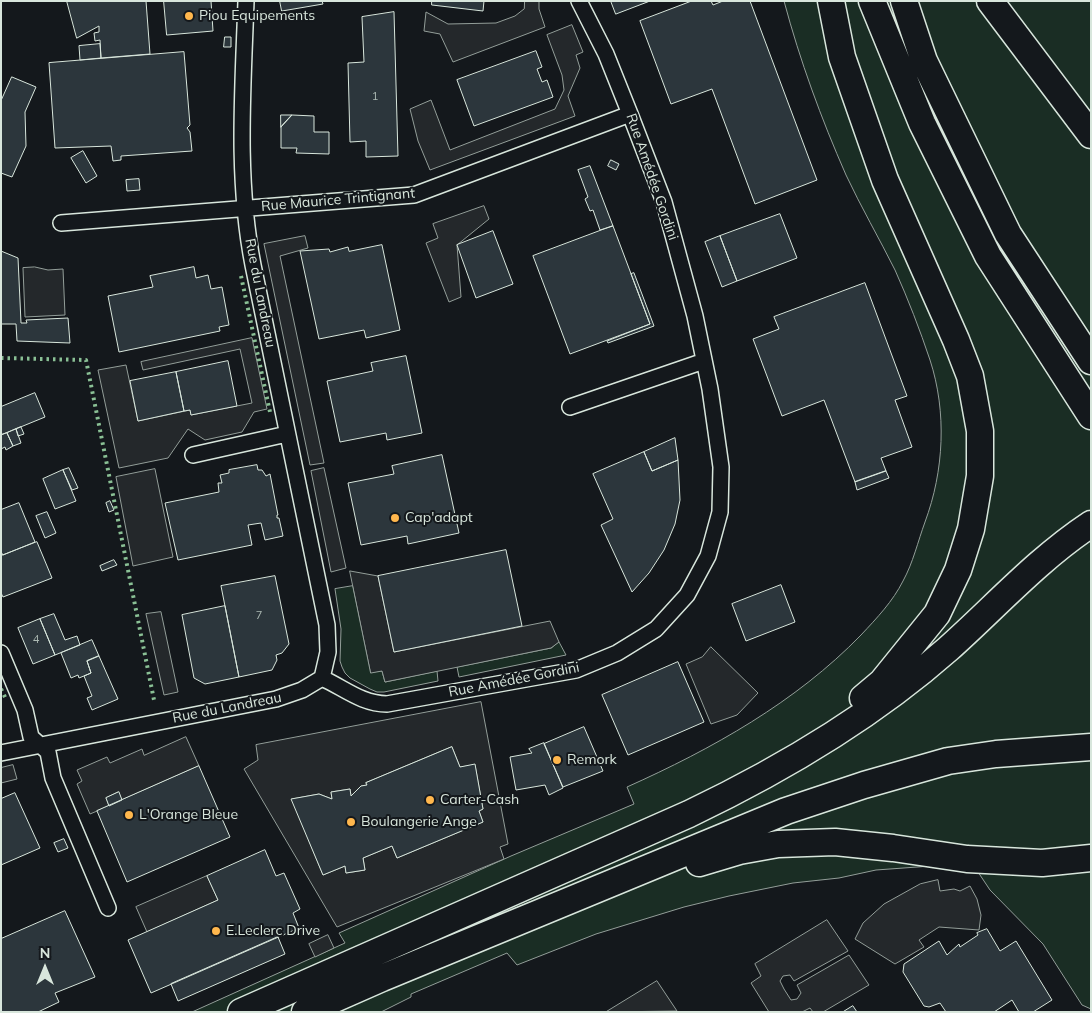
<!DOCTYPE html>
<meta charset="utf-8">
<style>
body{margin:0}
#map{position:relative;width:1092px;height:1013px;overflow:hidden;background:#14181c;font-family:Mulish,sans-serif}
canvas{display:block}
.frame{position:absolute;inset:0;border:2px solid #d8e6dc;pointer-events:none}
.north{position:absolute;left:20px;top:943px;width:50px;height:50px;-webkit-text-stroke:4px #14181c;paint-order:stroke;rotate:0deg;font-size:14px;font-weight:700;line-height:20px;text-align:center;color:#d8e6dc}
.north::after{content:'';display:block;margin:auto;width:18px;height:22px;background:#d8e6dc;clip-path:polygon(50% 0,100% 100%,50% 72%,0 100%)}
</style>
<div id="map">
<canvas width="1092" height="1013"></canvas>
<div class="frame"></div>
<div class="north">N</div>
</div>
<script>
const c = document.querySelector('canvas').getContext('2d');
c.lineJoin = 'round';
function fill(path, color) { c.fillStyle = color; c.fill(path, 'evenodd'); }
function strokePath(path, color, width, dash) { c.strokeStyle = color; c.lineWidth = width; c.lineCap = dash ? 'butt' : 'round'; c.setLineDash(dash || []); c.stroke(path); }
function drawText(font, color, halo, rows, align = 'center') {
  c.font = font + ' Mulish,sans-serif'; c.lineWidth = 4; c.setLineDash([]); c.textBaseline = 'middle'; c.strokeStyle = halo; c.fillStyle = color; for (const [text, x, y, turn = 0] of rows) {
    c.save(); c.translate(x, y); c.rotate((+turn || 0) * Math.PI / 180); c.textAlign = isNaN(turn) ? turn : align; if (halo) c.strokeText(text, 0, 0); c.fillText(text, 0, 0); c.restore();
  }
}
const green = new Path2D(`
 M784,1H1091V1009L1082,1005L1043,944L990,890L976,869L945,865L876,870L839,878L793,883L729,896L684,907L596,934L517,965L507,953L411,994V997L381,1012H192L345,943L339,933L511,856L634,804L627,787C712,749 796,702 861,635C877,618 893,601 903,581C913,563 918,541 925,522C944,471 947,412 930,360C920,330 908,299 895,270C879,238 861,207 846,175C821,118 800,61 784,1Z
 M353,586L371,672L382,671L385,682L437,671L438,681L384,692H377L370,689L350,678L345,673L342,667L340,661L341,629L335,589Z
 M559,642L566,655L459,677L457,667L551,648Z`);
fill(green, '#1a2d24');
strokePath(green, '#939e99', 1);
const parking = new Path2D(`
 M525,1H539V9L545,27L453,62L440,34L424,31L426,12L448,24L496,23L515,16L524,9Z
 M572,25L583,52L576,55L580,68L568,96L575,116L430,170L418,141L410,109L431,100L450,150L555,109L564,90L562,75L547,35Z
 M484,206L489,219L457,245L461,297L449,302L426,243L438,238L433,224Z
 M305,236L308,248L280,256L324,463L310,465L264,244Z
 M35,267L48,270L63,269L65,315L25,317L23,268Z
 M252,338L267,409L254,412L242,432L205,440L188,429L168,458L119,468L98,370L126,365L138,421L190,410L191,415L252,403L240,349L143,370L141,362Z
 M324,468L346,568L331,572L311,471Z
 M155,469L173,557L133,566L116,477Z
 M350,571L378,576L394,652L550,621L559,642L551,648L385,682L382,671L371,673Z
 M161,612L178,692L164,695L146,614Z
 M711,647L758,693L737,715L711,724L686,664L702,657Z
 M481,702L508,844L500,847L504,859L337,927L244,769L258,760L256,745ZM452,747L460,767L475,765L483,809L479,811L483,822L397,858L392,846L363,858L365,870L346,873L345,866L323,875L292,799L319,794L332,799L331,792L350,789L351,796L361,786L367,785L366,783Z
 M186,737L199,766L122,800L118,792L106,798L109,806L90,814L77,784L82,781L77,770L107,757L110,763L142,749L144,755Z
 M13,765L17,779L1,783V768Z
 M207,876L218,900L147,932L136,907Z
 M938,880L940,891L954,889L960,891L970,886L977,899L981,915L979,930L939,927L919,940L924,947L895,964L855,939L863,923L884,904L920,884Z
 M827,920L848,951L794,981L790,975L783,976L780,981L784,989L791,1000L797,999L801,993L797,985L849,955L869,985L823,1012H813L810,1008L802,1012H769L751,983L761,976L755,964Z
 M328,935L334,948L315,957L309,944Z
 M657,981L677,1011L606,1012Z`);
fill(parking, '#24282b');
strokePath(parking, '#939e99', 1);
const building = new Path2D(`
 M67,1H146L150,54L101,58L100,40L95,41L94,33L99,32V26L77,38Z
 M164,1H211L213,31L167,35Z
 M280,1H322L323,4L282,11Z
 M432,1H484L483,11L432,5Z
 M611,1H650L616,14Z
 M692,1H711L713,5L723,1H750L817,180L755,204L712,89L671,104L640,21Z
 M394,12L398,156L366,157V141L350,142L348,63L364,62L362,17Z
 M225,37H231V47H224Z
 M100,44L101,58L80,60L79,46Z
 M536,51L542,67L537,69L542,82L547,80L553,97L474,126L457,80Z
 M184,52L190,125L187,128L190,132L192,151L121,156V160L113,161L111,146L55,148L49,63Z
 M12,77L36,87L25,112L26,146L12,177L1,173V101Z
 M281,115H292L281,127Z
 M292,115L314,116V132H329V154L296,153L297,148H281V127Z
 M83,151L97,176L86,183L71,158Z
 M611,160L619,164L616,170L608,166Z
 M590,166L613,226L600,230L593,210L590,211L585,199L588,197L578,170Z
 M139,179L140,190L127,191L126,180Z
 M780,214L797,258L737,281L720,236Z
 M613,226L650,324L570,354L533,256Z
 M493,231L513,284L476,298L457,245Z
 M720,236L737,281L722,287L705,242Z
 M382,245L400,330L366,338L364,330L319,339L300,251L329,249L330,252L348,247L349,251Z
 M1,251L18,258L21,323H27L26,320L68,318L70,343L17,341L16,324H1Z
 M194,267L196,278L208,275L211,289L222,287L229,325L219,327L220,331L119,352L108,296L153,287L150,276Z
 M634,273L654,326L608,343L607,341L650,324L631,274Z
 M865,283L907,396L895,400L912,447L881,458L886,471L855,482L824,400L782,416L753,339L779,329L774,317Z
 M406,356L422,433L387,440L386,433L340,442L327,381L373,371L371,363Z
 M228,361L237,406L191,415L190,410L184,411L176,372Z
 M176,372L184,411L138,421L130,381Z
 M35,393L45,417L1,435V407Z
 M21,427L24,434L18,436L16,429Z
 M16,429L21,443L13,446L7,433Z
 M7,433L13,446L6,450L5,447L1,449V435Z
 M675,438L678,460L652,471L644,452Z
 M644,452L652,471L678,460L680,500L675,524L664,550L649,573L632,592L601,525L613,519L593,474Z
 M442,455L459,533L408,544L407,536L361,545L348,483L394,474L392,466Z
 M257,465L258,470H262L266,476L270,474L278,515H277V518H279L283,536L265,540L261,523L248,525L252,545L178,560L165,503L219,492L218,483H222L220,475L229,473V470Z
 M69,468L78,488L72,490L63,470Z
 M63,470L76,501L55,509L43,479Z
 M886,471L889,478L857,490L855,482Z
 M110,501L114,510L109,512L106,503Z
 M19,503L35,542L3,555L1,552V510Z
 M47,512L56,533L45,538L36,516Z
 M37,542L52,578L3,597L1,593V556Z
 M506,550L522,626L394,652L378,576Z
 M114,560L117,565L102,571L100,566Z
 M275,576L289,644L282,653L276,655L277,660L272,670L239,677L221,586Z
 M781,585L795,622L746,641L732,604Z
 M225,606L239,677L205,684L194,678L182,615Z
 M54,614L65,640L77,636L80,645L55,655L40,619Z
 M40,619L55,655L33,664L18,628Z
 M92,640L99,656L87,661L91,673L79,678L78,675L71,678L61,653Z
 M99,656L118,699L92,710L87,698L92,696L84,676L91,673L87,661Z
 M678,662L704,722L628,755L602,695Z
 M584,727L603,771L563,787L544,744Z
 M544,743L563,788L549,795L545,785L516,790L510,757L532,753L529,749Z
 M452,747L460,767L475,764L483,809L479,811L483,822L397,858L392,846L363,858L365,870L346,873L345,866L323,875L291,799L319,794L332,799L331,792L350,789L351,796L361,786L367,785L366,783Z
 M199,766L230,837L127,882L97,811Z
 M119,792L122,800L109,806L106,798Z
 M15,793L40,848L1,865V799Z
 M64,839L68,848L58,852L54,843Z
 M265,850L276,876L284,873L300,909L293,913L299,928L151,993L128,940L218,900L207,876Z
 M65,911L95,977L55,993L59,1002L38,1012H1V939Z
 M987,929L1000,951L1016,941L1052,1000L1033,1012H1019L1012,1000L994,1012H946L940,1003L929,1007L924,1006L903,972L904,964L939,941L947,955L959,944L960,947L978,935L977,933Z
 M278,937L285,954L178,1001L171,984Z
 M853,1006L857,1012H843Z`);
fill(building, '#2c363c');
strokePath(building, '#d8e6dc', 1);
const minor = new Path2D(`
 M61,223L414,195L630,114
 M570,407L704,361
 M193,455L287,434
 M1,653L25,710L31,737L48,752L53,778L108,908
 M322,678C344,688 362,704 387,704L576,670L617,653L656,629L687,595L708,556L720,512L721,467L710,389L695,316L664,202L630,114L606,54L579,1
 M1,753L276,699L302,690L322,678L328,652L327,625L253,265C236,178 243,89 246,1`);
const trunk = new Path2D(`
 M831,1L842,57L885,180L956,340L970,376L980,431V476L971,529L958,570L937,614L882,682L863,698
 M872,1L922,123L988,256L1091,416
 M904,1L924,61L1008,234L1091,361
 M990,1L1091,135
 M699,863L739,851L778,844L835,842L893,848L967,859L1042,863L1091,858
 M241,1012L689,814C781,770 871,717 948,649C995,607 1038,559 1091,524
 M305,1012L382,978L786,811L864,785L948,761L996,754L1091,747`);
strokePath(minor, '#d8e6dc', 18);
strokePath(trunk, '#d8e6dc', 29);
strokePath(minor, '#14181c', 15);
strokePath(trunk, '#14181c', 26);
strokePath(new Path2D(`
 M241,276L270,412
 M1,358L86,360L154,700
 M1,689L6,699`), '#8ac095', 4, [2.5, 4]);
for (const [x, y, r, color] of [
 [189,16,5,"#ffb74d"],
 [395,518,5,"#ffb74d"],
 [557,760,5,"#ffb74d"],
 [430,800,5,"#ffb74d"],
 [129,815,5,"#ffb74d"],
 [351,822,5,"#ffb74d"],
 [216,931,5,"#ffb74d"]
]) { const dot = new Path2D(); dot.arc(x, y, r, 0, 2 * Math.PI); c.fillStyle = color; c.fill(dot); strokePath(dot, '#14181c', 2); }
drawText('11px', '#adbab4', null, [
 ["1",375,97],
 ["7",259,616],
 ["4",36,640]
]);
drawText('14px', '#d8e6dc', '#14181c', [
 ["Piou Equipements",199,16],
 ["Cap'adapt",405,518],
 ["Remork",567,760],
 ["Carter-Cash",440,800],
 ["L'Orange Bleue",139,815],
 ["Boulangerie Ange",361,822],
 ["E.Leclerc Drive",226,931]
], 'left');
drawText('14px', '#d8e6dc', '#14181c', [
 ["Rue Amédée Gordini",652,177,71],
 ["Rue Maurice Trintignant",338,200,-5],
 ["Rue du Landreau",260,293,79],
 ["Rue Amédée Gordini",514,680,-11],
 ["Rue du Landreau",227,708,-11]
]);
</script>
